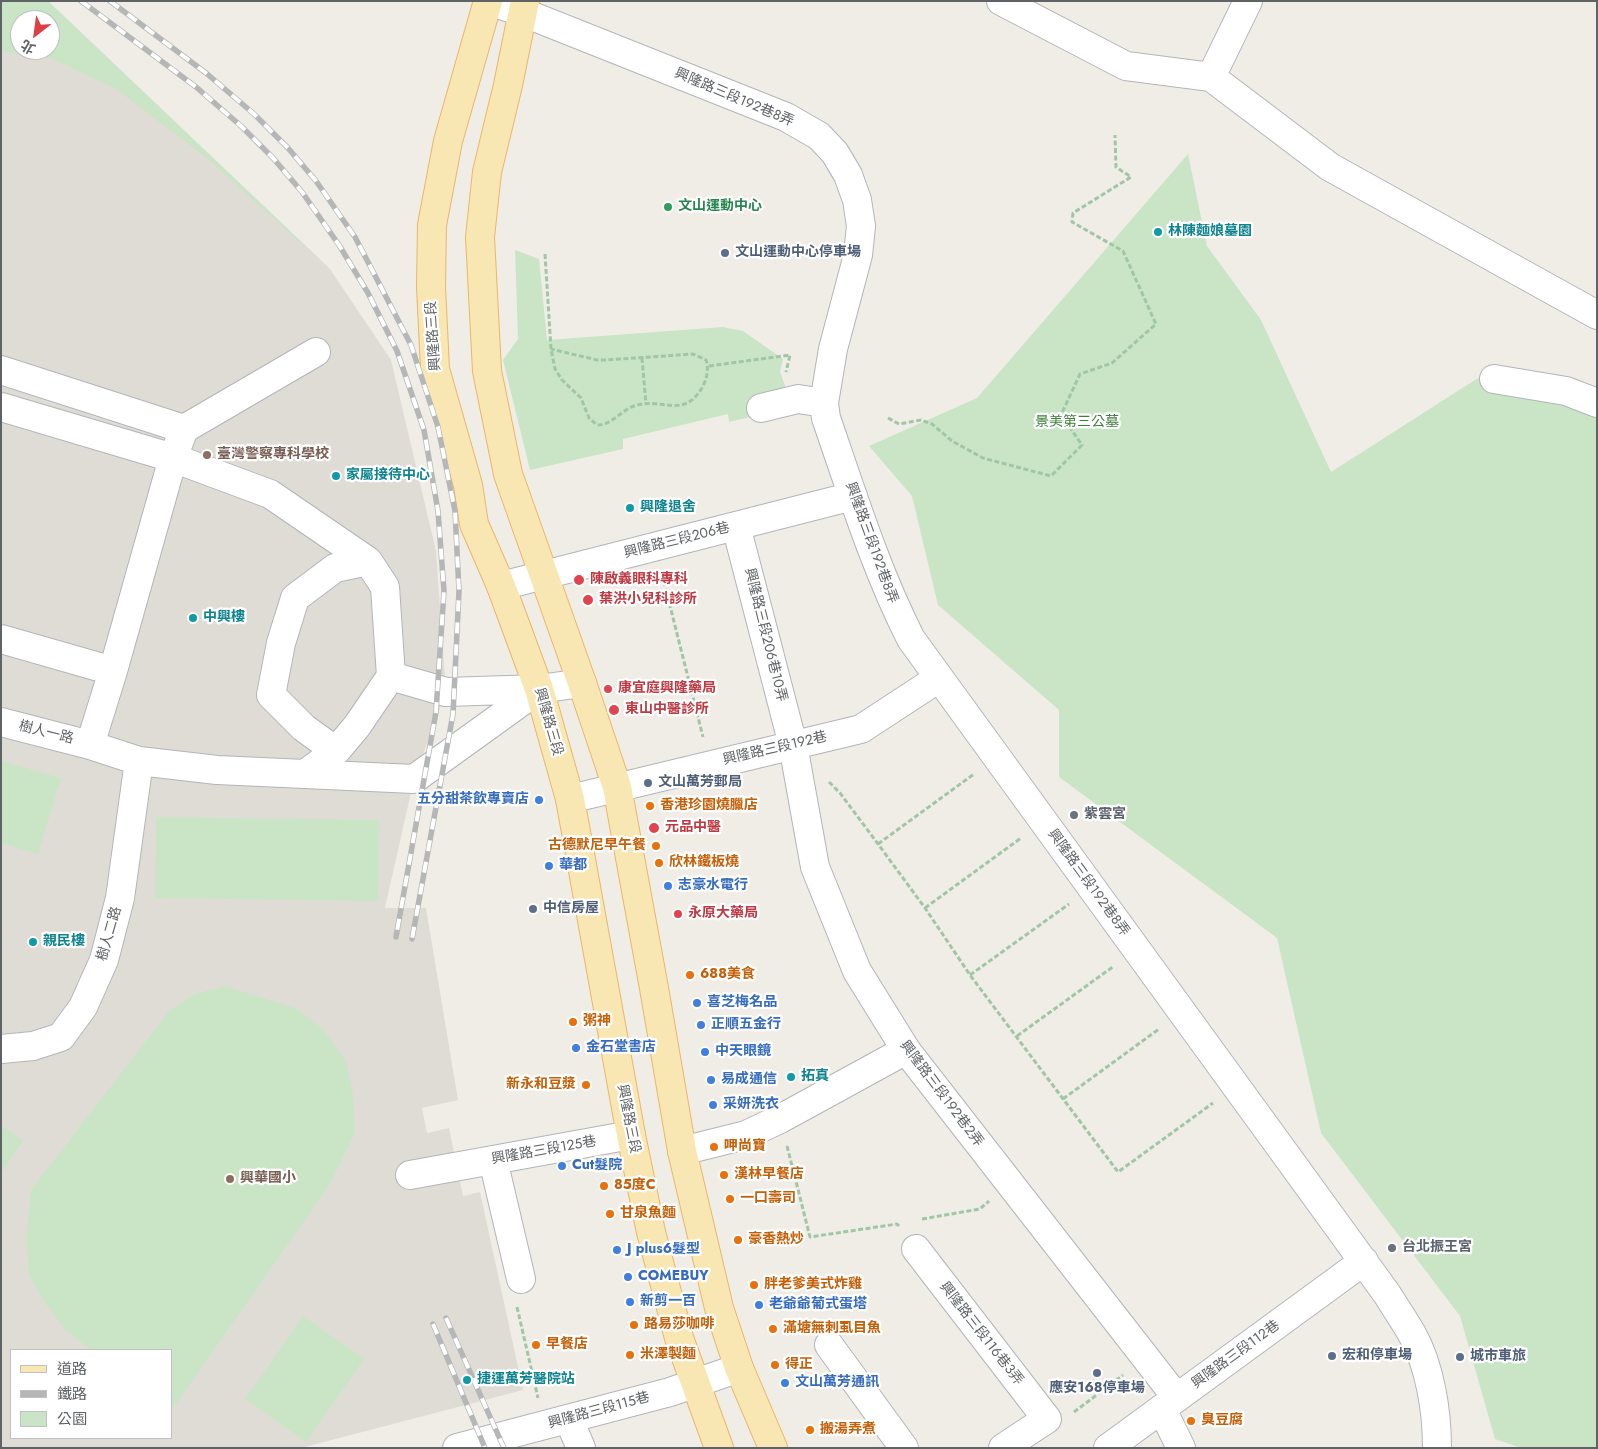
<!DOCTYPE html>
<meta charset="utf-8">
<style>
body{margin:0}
#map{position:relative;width:1598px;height:1449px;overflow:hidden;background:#f0ede7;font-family:Jost,"Noto Sans TC",sans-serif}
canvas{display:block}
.frame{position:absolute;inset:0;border:2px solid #5f6366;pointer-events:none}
.legend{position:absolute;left:10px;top:1349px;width:162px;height:90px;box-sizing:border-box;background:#fff;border:1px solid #bfc1c2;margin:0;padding:6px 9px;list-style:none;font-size:15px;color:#5f6366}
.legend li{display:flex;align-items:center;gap:10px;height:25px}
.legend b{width:25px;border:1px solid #bfc1c2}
.north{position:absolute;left:10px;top:10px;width:50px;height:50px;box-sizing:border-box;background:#fff;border:1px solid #bfc1c2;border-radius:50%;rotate:210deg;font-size:14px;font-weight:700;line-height:20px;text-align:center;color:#5f6366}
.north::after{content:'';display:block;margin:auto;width:18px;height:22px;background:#dd4044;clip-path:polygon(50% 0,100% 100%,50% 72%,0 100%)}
</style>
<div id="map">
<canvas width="1598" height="1449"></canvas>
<div class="frame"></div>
<ul class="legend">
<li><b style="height:6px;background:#f9e7b3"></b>道路</li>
<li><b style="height:6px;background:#b5b6b6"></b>鐵路</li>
<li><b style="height:14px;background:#c9e5c6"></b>公園</li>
</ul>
<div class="north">北</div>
</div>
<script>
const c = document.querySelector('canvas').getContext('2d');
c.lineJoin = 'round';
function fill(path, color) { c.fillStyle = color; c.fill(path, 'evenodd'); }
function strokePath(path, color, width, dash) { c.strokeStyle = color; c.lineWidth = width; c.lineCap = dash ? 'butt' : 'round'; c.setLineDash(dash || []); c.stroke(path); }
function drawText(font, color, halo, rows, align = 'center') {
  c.font = font + ' Jost,"Noto Sans TC",sans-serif'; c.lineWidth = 4.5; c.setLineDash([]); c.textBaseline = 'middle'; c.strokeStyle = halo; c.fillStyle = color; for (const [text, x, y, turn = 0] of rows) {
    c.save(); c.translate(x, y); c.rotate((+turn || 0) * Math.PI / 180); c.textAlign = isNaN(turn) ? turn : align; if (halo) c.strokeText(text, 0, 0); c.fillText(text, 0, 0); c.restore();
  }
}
fill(new Path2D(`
 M1,1H48L330,269L391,360L436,551L446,692L414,779L385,908H426L458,1100L422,1108L427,1133L449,1128L463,1196L480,1192L523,1390L301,1448H1ZM20,20H50V50H20ZM11,1350H171V1438H11Z`), '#dfdcd6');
fill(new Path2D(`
 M1,1H48L330,269L208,159L116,89L52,59L1,51ZM20,20H50V50H20Z
 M1188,154L1207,246L1261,320L1331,472L1478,378L1548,394L1597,410V1448H1521L1495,1439L1460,1316L1321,1133L1277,938L1059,777V710L938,605L912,496L869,446L977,398Z
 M515,250L539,259L547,340L723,327L743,331L783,359L780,372L793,407L729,422L728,414L623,439V449L530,470L503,360L518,339Z
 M1,761L61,778L38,854L1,843Z
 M156,817L379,820L378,901L155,898Z
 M225,986L295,1008L323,1029L346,1061L353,1094L355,1133L330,1184L171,1411V1350H91L65,1329L45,1303L29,1275L26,1237L31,1190L169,1011L195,994Z
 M1,1125L23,1141L1,1173Z
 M303,1316L364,1359L306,1442L245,1399Z`), '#c9e5c6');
const minor = new Path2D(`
 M488,1L522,12L786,117L819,136L835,153L848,175L857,200L861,226L858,255L833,349L824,403L826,418C852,493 875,568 911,639L1387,1294C1395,1307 1404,1320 1412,1334C1430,1366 1437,1411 1437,1448
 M1001,1L1126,66L1211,77L1248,1
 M1211,77L1330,167L1597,315
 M1,370L184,429L173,458L113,671
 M1494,379L1566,391L1597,403
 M1,407L173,458L270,494L368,561L385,587L391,676L357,726L336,751L305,774L217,770L139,761L90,745L1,722
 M761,408L798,399L824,403
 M184,429L316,352
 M736,526L793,745L815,867L857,971L906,1050L1177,1398
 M501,586L853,496
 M1,639L113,671L90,745
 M391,676L446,692L539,689L582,683
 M336,751L304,728L271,695L281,643L295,598L335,568L368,561
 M305,774L414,779L539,689
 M570,799L861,729L939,678
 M1,1049L33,1046L61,1037L83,1007L104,960L120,898L139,761
 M682,1151L746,1135L780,1119L906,1050
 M493,1160L521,1279
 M410,1175L631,1135
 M916,1249L1047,1419L1003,1448
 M829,1345L904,1448
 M1162,1409L1181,1448
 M569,1420L581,1448
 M457,1448L670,1392L739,1368
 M1108,1448L1364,1261`);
const major = new Path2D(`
 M488,1L448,141L432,225L431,287L435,369L468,485L474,524L501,586L539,689L570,799L631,1135L651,1232L679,1338L719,1448
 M525,1L508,85L487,172L480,237L487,371L508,474L582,683L617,787L654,988L682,1151L719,1308L739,1368L773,1448`);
strokePath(minor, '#b2b5b8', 30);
strokePath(major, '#e8b768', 30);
strokePath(new Path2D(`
 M545,254L551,349L555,369L562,380L581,398L589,418L597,425C612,425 620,411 634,406C661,396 684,421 703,386C707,378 709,369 706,360L693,354L606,360H597L551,349
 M642,358L646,404
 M709,366L790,355L786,372
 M888,418L899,424L921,420L932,424L952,441L983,458L1051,476L1082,445L1061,415L1080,374L1112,363L1156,324L1123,251L1072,222L1073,213L1131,177L1116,167L1115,135
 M662,574L703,737
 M829,782L840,793L878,844L925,908L970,975L1118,1172L1213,1103
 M878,844L974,774
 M925,908L1021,838
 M970,975L1069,904
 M1017,1036L1114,966
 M1063,1099L1159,1029
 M787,1146L810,1237L897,1224L899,1226
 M922,1219L980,1209L989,1201
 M517,1307L538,1398
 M1074,1412L1123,1375`), '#a0c6a6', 3, [5, 2.5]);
strokePath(minor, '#fff', 28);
strokePath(major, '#f9e7b3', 28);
const rail = new Path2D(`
 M81,1L196,87L241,126L273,158L302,192L339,245L368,293L397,351L424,430L438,511L444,591L436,712L396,937
 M110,1L206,73L254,114L288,148L316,181L355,237L411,345L438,427L455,511L459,591L453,714L412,939
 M446,1318L504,1448
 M433,1324L485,1448`);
strokePath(rail, '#b5b6b6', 5.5);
strokePath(rail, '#fff', 4, [11]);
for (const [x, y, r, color] of [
 [668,207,5,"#2e9e5b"],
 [1158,232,5,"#0f9aa8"],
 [725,253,5,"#5c6f8a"],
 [207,455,5,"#8d6e63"],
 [336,476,5,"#0f9aa8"],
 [630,508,5,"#0f9aa8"],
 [579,580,6,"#e0444e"],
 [588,600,6,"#e0444e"],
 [193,618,5,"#0f9aa8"],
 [608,689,5,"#e0444e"],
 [614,710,6,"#e0444e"],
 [648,783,5,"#5c6f8a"],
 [539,800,5,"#3f7fe0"],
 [650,806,5,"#e8710a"],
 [1074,815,5,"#6b7280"],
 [654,828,6,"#e0444e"],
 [656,846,5,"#e8710a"],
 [659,863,5,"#e8710a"],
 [549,866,5,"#3f7fe0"],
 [668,886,5,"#3f7fe0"],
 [533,909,5,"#5c6f8a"],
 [678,914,5,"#e0444e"],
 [33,942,5,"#0f9aa8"],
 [690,975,5,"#e8710a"],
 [697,1003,5,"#3f7fe0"],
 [573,1022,5,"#e8710a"],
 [701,1025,5,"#3f7fe0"],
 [576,1048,5,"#3f7fe0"],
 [705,1052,5,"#3f7fe0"],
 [791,1077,5,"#0f9aa8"],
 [711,1080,5,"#3f7fe0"],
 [586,1085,5,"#e8710a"],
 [713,1105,5,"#3f7fe0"],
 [714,1147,5,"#e8710a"],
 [562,1166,5,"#3f7fe0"],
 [724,1175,5,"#e8710a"],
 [230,1179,5,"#8d6e63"],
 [604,1186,5,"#e8710a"],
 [730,1199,5,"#e8710a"],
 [610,1214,5,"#e8710a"],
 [738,1240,5,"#e8710a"],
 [1392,1248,5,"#6b7280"],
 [617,1250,5,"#3f7fe0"],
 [628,1277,5,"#3f7fe0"],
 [754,1285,5,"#e8710a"],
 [630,1302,5,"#3f7fe0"],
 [759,1305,5,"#3f7fe0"],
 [634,1325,5,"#e8710a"],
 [773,1329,5,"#e8710a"],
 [536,1345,5,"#e8710a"],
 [630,1355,5,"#e8710a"],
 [1332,1356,5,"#5c6f8a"],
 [1460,1357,5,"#5c6f8a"],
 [775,1365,5,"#e8710a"],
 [1097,1373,5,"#5c6f8a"],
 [467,1380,5,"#0f9aa8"],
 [785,1383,5,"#3f7fe0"],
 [1191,1421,5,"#e8710a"],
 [810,1430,5,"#e8710a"]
]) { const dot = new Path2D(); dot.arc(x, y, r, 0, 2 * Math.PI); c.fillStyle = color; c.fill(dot); strokePath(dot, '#fff', 2); }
drawText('14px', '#5f6366', '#fff', [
 ["興隆路三段192巷8弄",734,98,23],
 ["興隆路三段",434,336,-94],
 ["興隆路三段206巷",677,541,-14],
 ["興隆路三段192巷8弄",871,543,70],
 ["興隆路三段206巷10弄",765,635,76],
 ["興隆路三段",548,722,74],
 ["樹人一路",46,733,14],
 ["興隆路三段192巷",775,749,-13],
 ["興隆路三段192巷8弄",1088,883,54],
 ["樹人二路",110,934,-74],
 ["興隆路三段192巷2弄",941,1094,53],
 ["興隆路三段",628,1119,79],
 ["興隆路三段125巷",544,1151,-10],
 ["興隆路三段116巷3弄",981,1334,52],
 ["興隆路三段112巷",1236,1355,-36],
 ["興隆路三段115巷",599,1411,-15]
]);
drawText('bold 14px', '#27864d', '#fff', [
 ["文山運動中心",678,207]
], 'left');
drawText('bold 14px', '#0d838f', '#fff', [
 ["林陳麵娘墓園",1168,232],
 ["家屬接待中心",346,476],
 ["興隆退舍",640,508],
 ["中興樓",203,618],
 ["親民樓",43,942],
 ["拓真",801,1077],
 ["捷運萬芳醫院站",477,1380]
], 'left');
drawText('bold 14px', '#4e5e75', '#fff', [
 ["文山運動中心停車場",735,253],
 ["文山萬芳郵局",658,783],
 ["中信房屋",543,909],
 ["宏和停車場",1342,1356],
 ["城市車旅",1470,1357],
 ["應安168停車場",1097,1389,"center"]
], 'left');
drawText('14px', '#3f813b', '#fff', [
 ["景美第三公墓",1077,423]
]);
drawText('bold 14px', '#785e54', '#fff', [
 ["臺灣警察專科學校",217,455],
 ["興華國小",240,1179]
], 'left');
drawText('bold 14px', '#be3a42', '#fff', [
 ["陳啟義眼科專科",590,580],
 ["葉洪小兒科診所",599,600],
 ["康宜庭興隆藥局",618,689],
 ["東山中醫診所",625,710],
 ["元品中醫",665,828],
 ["永原大藥局",688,914]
], 'left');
drawText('bold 14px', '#366cbe', '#fff', [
 ["五分甜茶飲專賣店",529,800,"right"],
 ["華都",559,866],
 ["志豪水電行",678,886],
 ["喜芝梅名品",707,1003],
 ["正順五金行",711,1025],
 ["金石堂書店",586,1048],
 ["中天眼鏡",715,1052],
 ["易成通信",721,1080],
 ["采妍洗衣",723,1105],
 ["Cut髮院",572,1166],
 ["J plus6髮型",627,1250],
 ["COMEBUY",638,1277],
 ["新剪一百",640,1302],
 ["老爺爺葡式蛋塔",769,1305],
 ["文山萬芳通訊",795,1383]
], 'left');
drawText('bold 14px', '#c56008', '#fff', [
 ["香港珍園燒臘店",660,806],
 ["古德默尼早午餐",646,846,"right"],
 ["欣林鐵板燒",669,863],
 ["688美食",700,975],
 ["粥神",583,1022],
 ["新永和豆漿",576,1085,"right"],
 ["呷尚寶",724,1147],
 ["漢林早餐店",734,1175],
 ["85度C",614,1186],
 ["一口壽司",740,1199],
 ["甘泉魚麵",620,1214],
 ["豪香熱炒",748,1240],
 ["胖老爹美式炸雞",764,1285],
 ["路易莎咖啡",644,1325],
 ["滿塘無刺虱目魚",783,1329],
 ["早餐店",546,1345],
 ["米澤製麵",640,1355],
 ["得正",785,1365],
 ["臭豆腐",1201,1421],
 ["搬湯弄煮",820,1430]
], 'left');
drawText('bold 14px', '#5b616d', '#fff', [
 ["紫雲宮",1084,815],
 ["台北振王宮",1402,1248]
], 'left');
</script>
